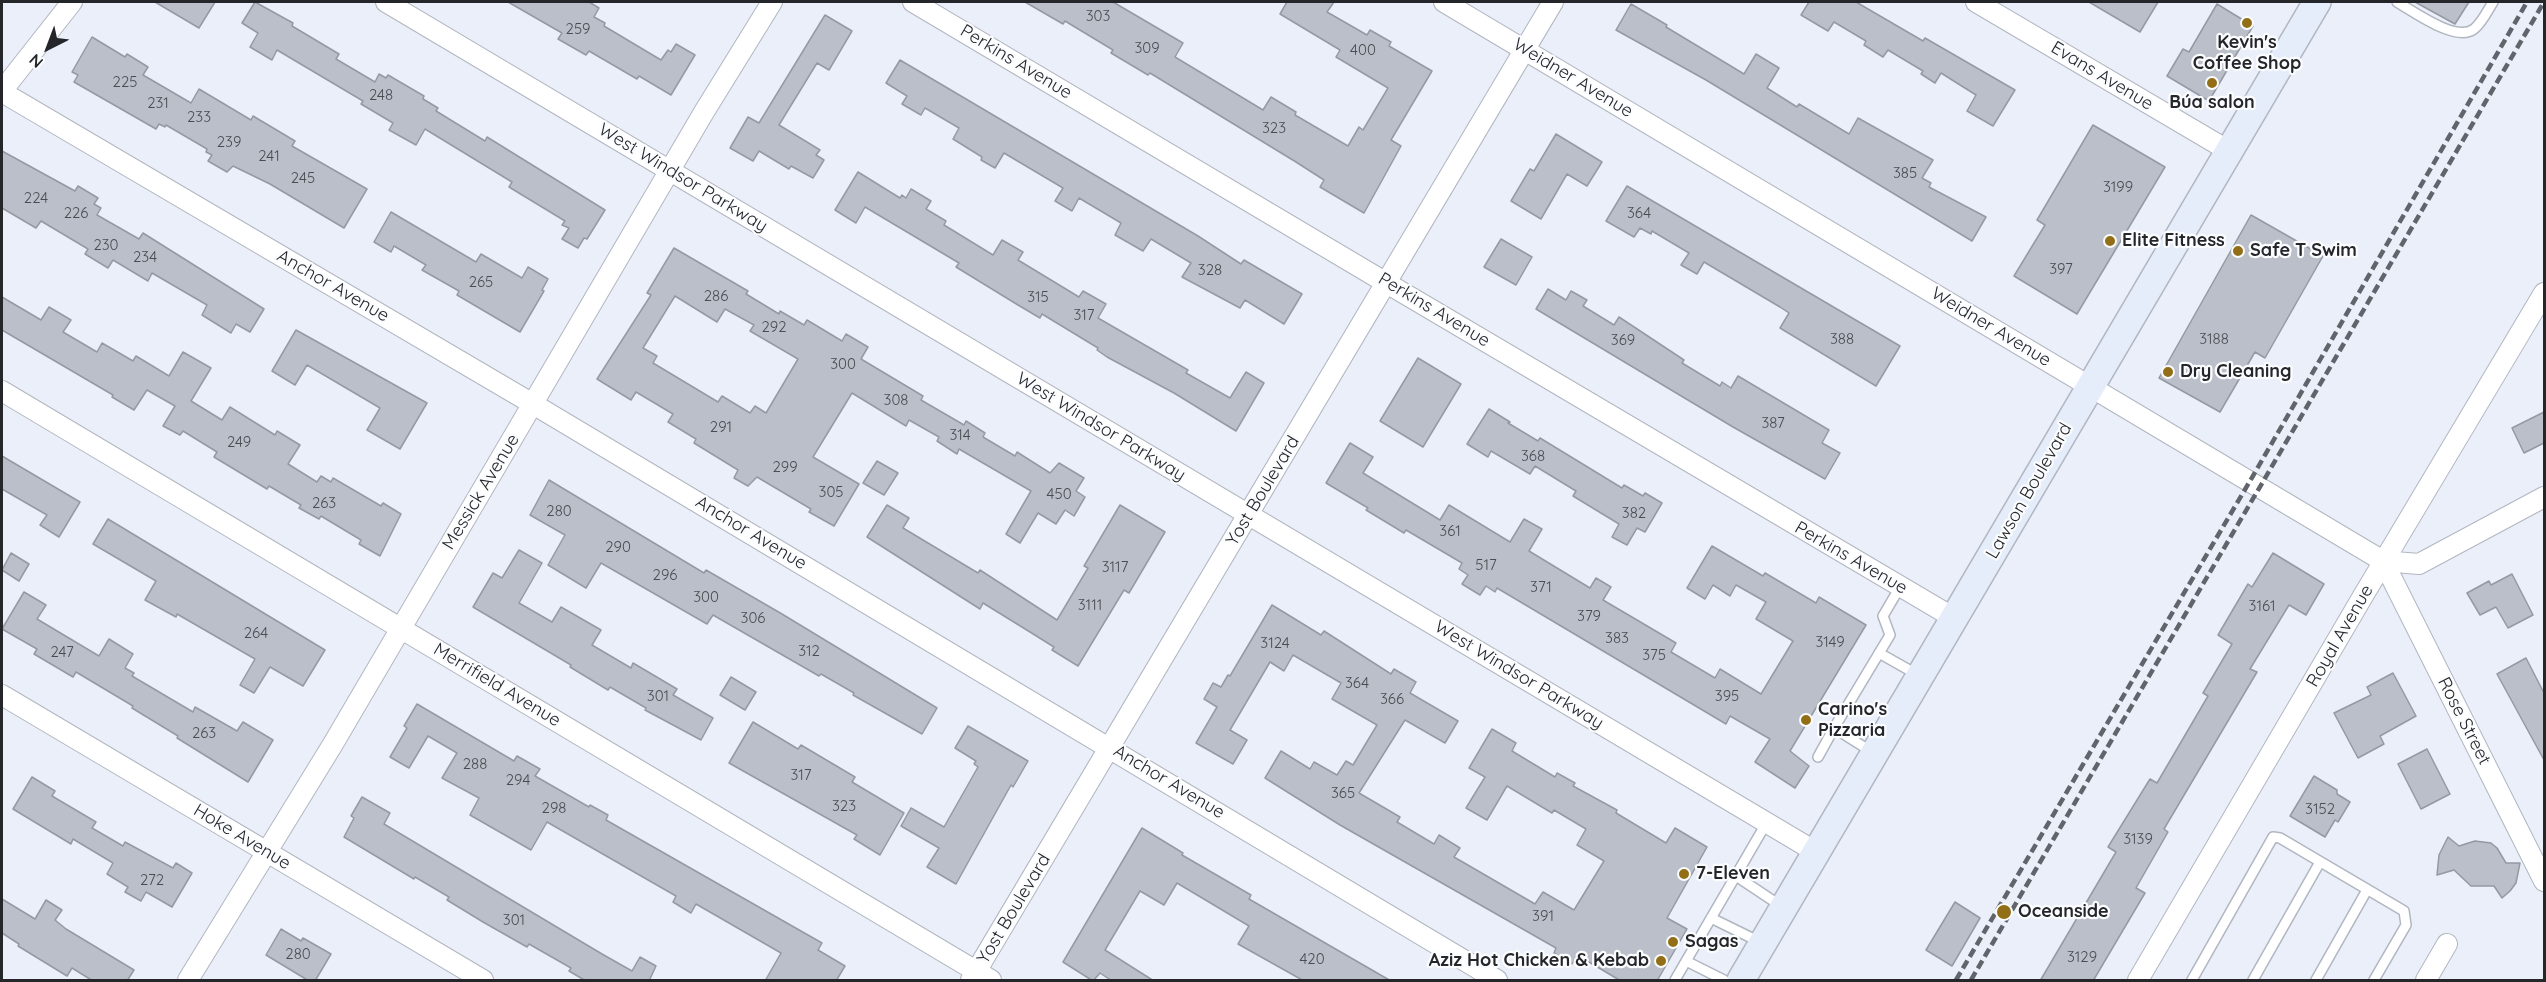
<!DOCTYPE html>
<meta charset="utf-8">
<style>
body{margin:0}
#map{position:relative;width:2546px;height:982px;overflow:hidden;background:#eaeffa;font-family:Quicksand,sans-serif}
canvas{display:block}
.frame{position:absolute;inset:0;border:3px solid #24262a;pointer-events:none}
.north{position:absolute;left:18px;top:18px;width:60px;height:60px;-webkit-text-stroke:4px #fbfcfe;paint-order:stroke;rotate:222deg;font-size:16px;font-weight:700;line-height:24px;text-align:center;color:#24262a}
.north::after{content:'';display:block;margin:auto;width:21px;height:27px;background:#24262a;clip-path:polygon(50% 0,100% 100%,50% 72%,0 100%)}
</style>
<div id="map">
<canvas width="2546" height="982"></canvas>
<div class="frame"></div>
<div class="north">N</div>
</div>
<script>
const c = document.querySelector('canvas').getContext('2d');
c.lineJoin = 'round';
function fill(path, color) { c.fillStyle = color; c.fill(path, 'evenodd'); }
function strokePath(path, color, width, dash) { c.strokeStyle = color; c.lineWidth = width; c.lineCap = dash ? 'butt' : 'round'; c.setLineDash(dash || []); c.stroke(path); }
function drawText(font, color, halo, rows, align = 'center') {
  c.font = font + ' Quicksand,sans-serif'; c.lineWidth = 4.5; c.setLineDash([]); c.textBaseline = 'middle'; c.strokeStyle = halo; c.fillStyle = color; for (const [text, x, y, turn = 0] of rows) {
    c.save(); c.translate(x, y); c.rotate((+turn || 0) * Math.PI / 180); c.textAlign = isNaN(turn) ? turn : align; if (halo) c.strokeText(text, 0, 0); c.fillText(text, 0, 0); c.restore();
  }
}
const building = new Path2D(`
 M155,2H215L199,28Z
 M255,2L293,23L292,26L339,54L336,59L375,82L379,74L386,78L388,75L424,96L423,99L438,108L436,111L485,141L487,137L605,210L587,239L584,238L578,248L562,239L569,228L562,225L565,221L509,187L512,182L425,129L416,145L389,130L393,123L361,104L363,101L277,50L272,60L250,47L258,33L242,23Z
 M508,2H589L599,8L594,17L605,23L604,26L661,60L668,50L671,52L676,44L695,55L671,95L639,76L637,79L589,51L586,55L558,39L562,33Z
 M1025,2H1113L1183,43L1175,57L1263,110L1271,97L1296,112L1295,115L1348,146L1359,127L1363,130L1388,88L1336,57L1340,50L1280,14L1287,2H1334L1327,12L1367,35L1370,30L1391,42L1389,46L1432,71L1391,140L1401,146L1364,213L1320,187L1324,180L1296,162L1150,73L1148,75L1111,53L1113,50L1065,21L1063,24Z
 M1809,2H1856L1923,41L1925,38L2015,90L1993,126L1967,111L1976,95L1941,73L1935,83L1921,74L1923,71L1888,50L1883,57L1864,45L1866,41L1834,22L1828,31L1801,15Z
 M2089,2H2158L2140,32Z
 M2415,2H2469L2455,24Z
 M1631,4L1667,25L1666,27L1744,74L1756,54L1779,68L1767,88L1797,107L1799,104L1849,134L1858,118L1933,160L1922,178L1931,183L1929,187L1986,217L1972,241L1706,80L1616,30Z
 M2217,4L2253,26L2209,101L2167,76L2183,49L2189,52Z
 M825,15L852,31L829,70L817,63L779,125L820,150L816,155L824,160L813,178L791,166L789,169L759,151L753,161L730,148L748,117L759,123Z
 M92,37L125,57L127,54L148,67L143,75L191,103L199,89L251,120L253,116L295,141L292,146L367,189L344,228L270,184L233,166L227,172L208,161L212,155L206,152L207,149L166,125L165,127L159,124L156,129L74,82L78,75L72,72Z
 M900,60L1198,236L1241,264L1244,260L1302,294L1284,324L1245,300L1240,308L1182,277L1191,263L1151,239L1143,251L1115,235L1121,223L1079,198L1072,211L1055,201L1063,188L1004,153L995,168L981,160L982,157L953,139L959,128L925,108L921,115L902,104L907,96L886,83Z
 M2093,125L2165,167L2077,314L2014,276L2045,225L2037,220Z
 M1556,134L1602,162L1587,186L1567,174L1541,219L1511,201L1530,169L1534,171Z
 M2,151L75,191L78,186L98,198L94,204L101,208L97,215L139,239L143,233L264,309L250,332L236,324L231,333L202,315L207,305L152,273L148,281L113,260L108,268L85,254L88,249L41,221L36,228L2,208Z
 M858,172L900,198L902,195L906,198L911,189L931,201L926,209L946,221L944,225L993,255L1002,240L1023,252L1018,260L1079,297L1083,291L1106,304L1098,318L1188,370L1186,373L1230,398L1246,372L1264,383L1236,431L1174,393L1107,357L1097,350L1098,348L1042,314L1040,318L1018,305L956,267L959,263L865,207L856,223L835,210Z
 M1627,186L1900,346L1876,386L1780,328L1789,313L1780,307L1704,262L1697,274L1681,265L1689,253L1652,231L1651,234L1640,228L1634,237L1606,221Z
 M391,212L476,262L481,254L522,278L528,267L548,279L542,290L544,291L520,332L457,295L459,291L422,270L426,265L394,246L391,252L374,242Z
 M2251,215L2323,256L2265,358L2255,352L2220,412L2159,378Z
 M1501,239L1532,257L1516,285L1484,267Z
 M674,248L748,291L746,294L779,314L780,311L804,325L807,320L842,341L846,334L868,347L861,359L923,396L921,400L964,425L966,421L985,433L983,437L1015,456L1017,452L1050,473L1059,463L1084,478L1076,491L1085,497L1074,516L1065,510L1056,524L1038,513L1020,543L1006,534L1031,491L959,449L957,454L937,441L939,437L909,420L906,426L852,393L813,457L859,484L834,526L809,512L811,509L757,477L748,486L734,478L738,470L694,443L696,439L668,422L673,414L636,392L631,400L597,379L651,295L647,293ZM675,296L717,322L725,309L754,325L750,331L798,359L766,413L755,406L750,413L722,396L718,402L653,363L657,356L643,348Z
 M1548,289L1566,300L1571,291L1587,300L1583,306L1614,325L1619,317L1684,360L1682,363L1720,386L1722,382L1731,388L1738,376L1829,430L1822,443L1840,453L1825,479L1733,427L1536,309Z
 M2,297L41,320L49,307L71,320L63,332L97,352L102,343L133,361L136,356L169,376L183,352L211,368L191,401L222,420L230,407L275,435L277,431L300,445L288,464L317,482L321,476L331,482L333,478L381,506L383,503L401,514L380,556L359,544L361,540L321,516L319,519L299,508L301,505L269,486L267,489L214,457L217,452L183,431L180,435L163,426L175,406L147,390L134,410L112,397L113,395L2,330Z
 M296,330L427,403L400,449L367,430L380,408L307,365L295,385L272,371Z
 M1418,358L1461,384L1423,447L1380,421Z
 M1489,409L1510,422L1508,423L1538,441L1540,438L1622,488L1624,485L1643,496L1645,493L1662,503L1645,532L1637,528L1627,545L1612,537L1619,524L1573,496L1576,491L1535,466L1530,474L1491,451L1488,457L1467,444Z
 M2544,412V443L2524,453L2512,428Z
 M1350,443L1373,457L1363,473L1440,520L1449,505L1510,542L1524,519L1542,529L1529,551L1590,588L1596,578L1611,587L1603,600L1676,643L1671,652L1715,678L1720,669L1761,694L1793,641L1756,619L1766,602L1736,585L1730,596L1713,585L1705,599L1687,588L1712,546L1763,576L1765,573L1816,603L1819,597L1866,625L1790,751L1809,766L1795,788L1755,762L1770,739L1730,716L1726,724L1497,588L1495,592L1486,586L1480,595L1462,584L1468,575L1459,569L1462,563L1406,530L1404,533L1366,510L1368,508L1326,483Z
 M2,456L80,502L59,537L40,525L47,515L2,489Z
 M877,461L898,473L884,495L863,483Z
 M549,480L704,573L706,570L782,614L937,708L922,734L853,695L854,693L821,674L819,676L713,615L707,624L601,563L586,588L548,565L565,535L530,515Z
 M887,505L909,518L903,528L978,573L980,570L1057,620L1088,568L1084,566L1120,505L1165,532L1129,593L1124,590L1078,666L1052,650L1054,647L1030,632L983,603L980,609L867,537Z
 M108,519L325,650L303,686L270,667L254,693L240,685L255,659L177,614L176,617L145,600L156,581L93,544Z
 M519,550L542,563L519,603L552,622L561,607L601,630L592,645L631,668L633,663L677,689L673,695L713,718L701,740L645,710L646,708L610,687L608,690L570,667L571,665L473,607L493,573L502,578Z
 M11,553L29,564L19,581L2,570Z
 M2273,553L2324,584L2306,615L2289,605L2250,669L2257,672L2164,829L2168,832L2136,888L2145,893L2093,981H2040L2116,852L2108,847L2150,779L2157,783L2208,696L2203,693L2232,644L2218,635L2248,584L2252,587Z
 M2512,574L2533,615L2508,628L2496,607L2480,615L2467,593L2489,581L2491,585Z
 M24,592L46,605L37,619L99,656L109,639L133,654L125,668L134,673L132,676L193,712L195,707L237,731L243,722L273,740L248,782L177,738L178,736L132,708L133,706L76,672L73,677L34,654L37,649L2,629Z
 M1272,605L1321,635L1324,631L1391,674L1394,669L1416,682L1410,693L1458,721L1445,743L1405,720L1359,793L1400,817L1397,822L1434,844L1439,835L1460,848L1454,857L1535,904L1543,892L1574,910L1604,861L1577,845L1586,829L1554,810L1552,813L1507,786L1487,820L1466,808L1485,777L1469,768L1492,729L1516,743L1512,751L1555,777L1557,773L1575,783L1573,786L1617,810L1616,813L1666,843L1675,828L1707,847L1667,918L1687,929L1657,981H1621L1577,955L1572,964L1554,953L1556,948L1340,825L1265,778L1281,751L1310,769L1314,762L1337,775L1346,761L1353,765L1377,725L1332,699L1341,683L1293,655L1284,671L1270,662L1230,730L1247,740L1233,764L1196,743L1217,707L1204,699L1213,683L1221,687L1228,675L1230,676Z
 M2526,658L2544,693V760L2497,674Z
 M2393,673L2416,716L2380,736L2384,744L2358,758L2334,713L2371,695L2367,687Z
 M731,677L756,692L745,710L720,695Z
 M417,704L514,761L517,756L540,769L535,776L589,807L590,805L608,815L606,820L822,943L818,950L845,966L836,981H765L781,953L696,904L691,913L673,902L676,896L547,822L531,850L470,815L479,798L442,778L457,753L428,736L409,768L390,757L407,728L404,726Z
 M753,722L798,749L801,745L855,777L852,782L904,813L880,855L854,839L857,835L729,763Z
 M968,726L1028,761L1013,787L1011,785L956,884L927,867L939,848L901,826L911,808L944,827L978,767L974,764L976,761L955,748Z
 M2427,749L2450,794L2421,809L2398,764Z
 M2314,776L2337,790V794L2350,802L2338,822L2335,820L2325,837L2290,816Z
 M32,777L55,791L52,796L96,822L92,828L123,846L125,842L173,868L176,863L192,873L172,907L146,892L141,901L125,892L128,887L107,874L113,863L73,839L71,844L13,809Z
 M362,797L390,813L384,824L602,954L632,971L640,957L656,966L649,981H586L569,971L571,968L529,944L527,947L483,922L447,900L449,897L415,877L414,879L344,837L354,818L351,816Z
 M1142,828L1183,853L1182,855L1251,895L1249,899L1391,981H1304L1238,944L1249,926L1177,883L1164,905L1140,891L1105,950L1154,981H1112L1100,973L1093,981L1063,962Z
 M2448,837L2459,846L2475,841L2491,843L2497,848L2506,863H2520L2516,883L2510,891L2502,898L2494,886H2471L2454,870L2437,875L2439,855Z
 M2,899L35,919L46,900L62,910L55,920L66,929L134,970L127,981H93L72,968L67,976L18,946L19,944L2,933Z
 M1955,902L1980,918L1952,966L1926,950Z
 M281,929L301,941L303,938L331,954L315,981H309L266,955Z`);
fill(building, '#babfc9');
strokePath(building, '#9499a2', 1.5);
const service = new Path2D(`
 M2397,2C2413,11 2456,43 2474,29C2482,23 2488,10 2493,2
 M1879,653L1918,675
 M1872,752L1834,728L1890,635L1883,616L1900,587
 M1818,757L1834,728
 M1736,876L1781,906
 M1711,918L1760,942
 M1686,961L1724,980
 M1675,980L1767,822
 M2192,980L2273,837L2280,838L2404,911L2406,925L2374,980
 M2253,980L2320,862
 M2316,980L2367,890`);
const minor = new Path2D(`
 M386,2L1816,852
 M913,2C1260,207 1606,415 1954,618
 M1444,2L2383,561L2419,564L2544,497
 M1976,2L2229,151
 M2,91L72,2
 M2,92L533,404L1497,980
 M2,391L991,980
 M2383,561L2544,881
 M2,695L483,980
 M188,980L333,744L704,112L772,2
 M971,980L1553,2
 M2138,980L2363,596L2544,293
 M2426,980L2447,944`);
const secondary = new Path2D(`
 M1741,980L2317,2`);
strokePath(service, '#b1b6c0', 12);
strokePath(minor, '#b1b6c0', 22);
strokePath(secondary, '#b1b6c0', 30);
strokePath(service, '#fff', 9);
strokePath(minor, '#fff', 20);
strokePath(secondary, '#e6edfa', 27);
strokePath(new Path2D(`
 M1956,980L2250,481L2527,2
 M1971,980L2544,2`), '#61646b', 4.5, [9, 4.5]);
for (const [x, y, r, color] of [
 [2247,23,6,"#926f16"],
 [2212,83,6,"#926f16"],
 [2110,241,6,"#926f16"],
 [2238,251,6,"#926f16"],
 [2168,372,6,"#926f16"],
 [1806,720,6,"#926f16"],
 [1684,874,6,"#926f16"],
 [2004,912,8,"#926f16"],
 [1673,942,6,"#926f16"],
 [1661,961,6,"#926f16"]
]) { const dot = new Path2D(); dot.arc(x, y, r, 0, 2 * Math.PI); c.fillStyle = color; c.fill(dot); strokePath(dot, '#fbfcfe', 2); }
drawText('15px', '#4a4c52', null, [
 ["303",1098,16],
 ["259",578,29],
 ["309",1147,48],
 ["400",1363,50],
 ["225",125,82],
 ["248",381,95],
 ["231",158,103],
 ["233",199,117],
 ["323",1274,128],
 ["239",229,142],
 ["241",269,156],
 ["385",1905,173],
 ["245",303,178],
 ["3199",2118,187],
 ["224",36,198],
 ["226",76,213],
 ["364",1639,213],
 ["230",106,245],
 ["234",145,257],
 ["397",2061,269],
 ["328",1210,270],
 ["265",481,282],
 ["286",716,296],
 ["315",1038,297],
 ["317",1084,315],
 ["292",774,327],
 ["388",1842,339],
 ["3188",2214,339],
 ["369",1623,340],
 ["300",843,364],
 ["308",896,400],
 ["387",1773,423],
 ["291",721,427],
 ["314",960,435],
 ["249",239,442],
 ["368",1533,456],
 ["299",785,467],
 ["305",831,492],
 ["450",1059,494],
 ["263",324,503],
 ["280",559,511],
 ["382",1634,513],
 ["361",1450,531],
 ["290",618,547],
 ["517",1486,565],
 ["3117",1115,567],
 ["296",665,575],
 ["371",1541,587],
 ["300",706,597],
 ["3111",1090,605],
 ["3161",2262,606],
 ["379",1589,616],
 ["306",753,618],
 ["264",256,633],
 ["383",1617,638],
 ["3149",1830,642],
 ["3124",1275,643],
 ["312",809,651],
 ["247",62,652],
 ["375",1654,655],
 ["364",1357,683],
 ["301",658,696],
 ["395",1727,696],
 ["366",1392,699],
 ["263",204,733],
 ["288",475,764],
 ["317",801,775],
 ["294",518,780],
 ["365",1343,793],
 ["323",844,806],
 ["298",554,808],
 ["3152",2320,809],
 ["3139",2138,839],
 ["272",152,880],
 ["391",1543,916],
 ["301",514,920],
 ["280",298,954],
 ["3129",2082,957],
 ["420",1312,959]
]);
drawText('bold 18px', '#24262a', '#fbfcfe', [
 ["Kevin's",2247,43,"center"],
 ["Coffee Shop",2247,64,"center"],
 ["Búa salon",2212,103,"center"],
 ["Elite Fitness",2122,241],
 ["Safe T Swim",2250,251],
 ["Dry Cleaning",2180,372],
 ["Carino's",1818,710],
 ["Pizzaria",1818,731],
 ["7-Eleven",1696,874],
 ["Oceanside",2018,912],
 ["Sagas",1685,942],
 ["Aziz Hot Chicken & Kebab",1649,961,"right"]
], 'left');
drawText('18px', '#24262a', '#fbfcfe', [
 ["Perkins Avenue",1016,62,31],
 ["Evans Avenue",2102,76,31],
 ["Weidner Avenue",1573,78,31],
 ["West Windsor Parkway",683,178,31],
 ["Anchor Avenue",333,286,30],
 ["Perkins Avenue",1434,310,31],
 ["Weidner Avenue",1991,327,31],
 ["West Windsor Parkway",1101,427,31],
 ["Yost Boulevard",1263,491,-59],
 ["Lawson Boulevard",2029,491,-60],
 ["Messick Avenue",481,492,-59],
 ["Anchor Avenue",751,533,31],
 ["Perkins Avenue",1851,558,30],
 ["Royal Avenue",2340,636,-60],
 ["West Windsor Parkway",1519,675,31],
 ["Merrifield Avenue",497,685,31],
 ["Rose Street",2464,721,63],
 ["Anchor Avenue",1169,782,31],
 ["Hoke Avenue",242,837,31],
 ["Yost Boulevard",1014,909,-59]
]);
</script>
